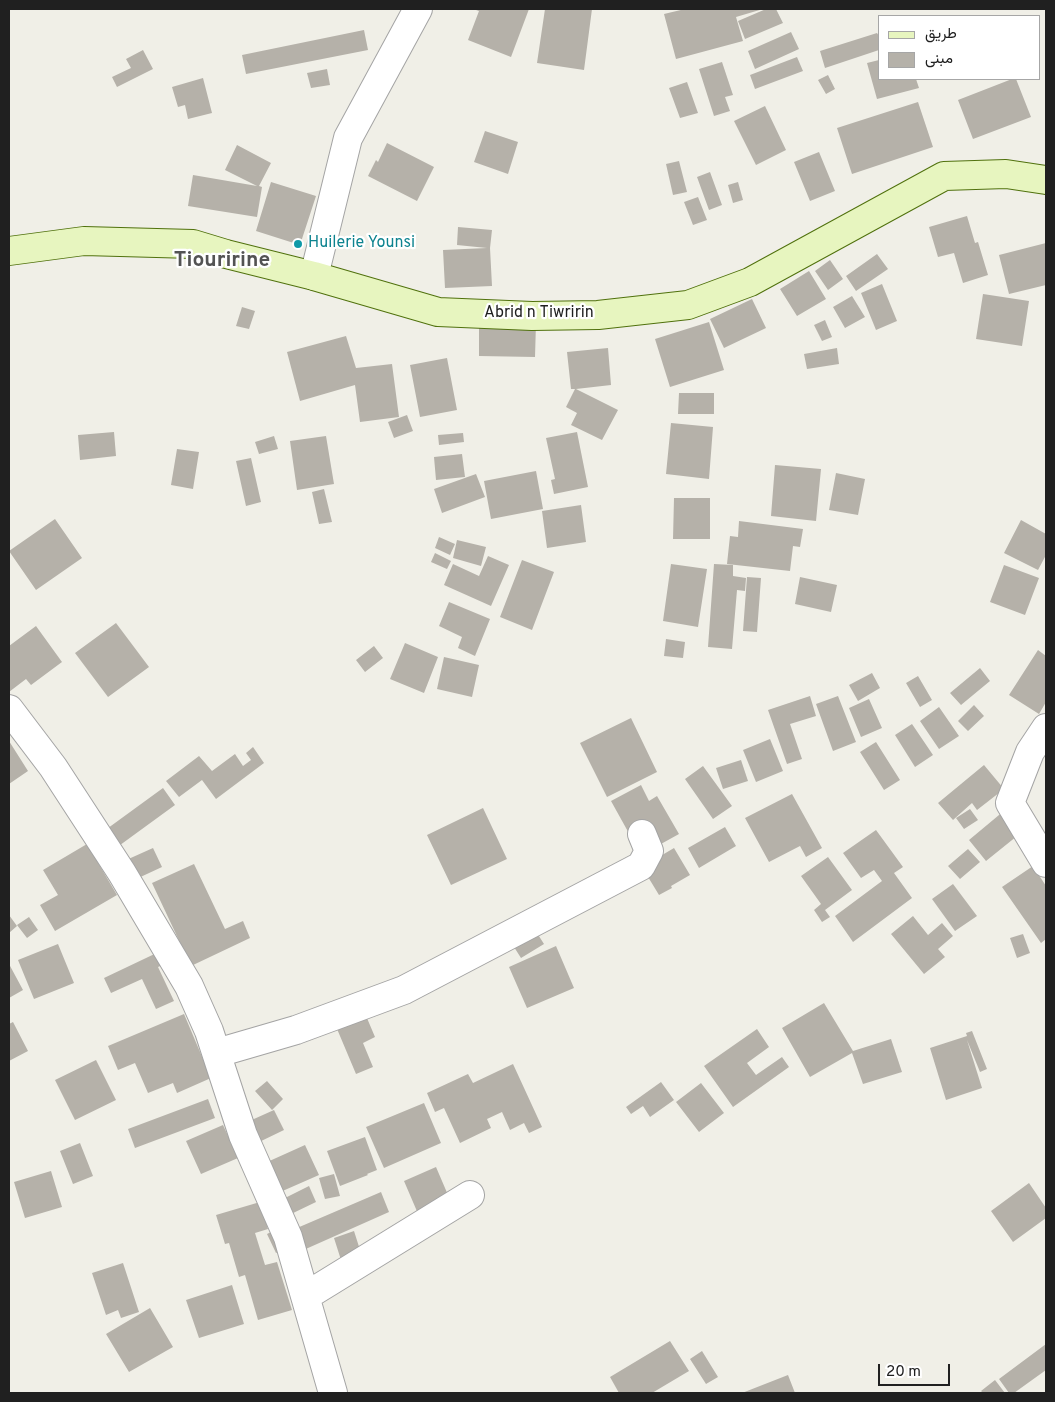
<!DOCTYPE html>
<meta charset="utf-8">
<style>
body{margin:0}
#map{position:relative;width:1055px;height:1402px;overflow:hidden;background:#f0efe7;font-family:Overpass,Vazirmatn,sans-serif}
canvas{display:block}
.frame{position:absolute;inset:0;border:10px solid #202020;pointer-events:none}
.legend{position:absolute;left:878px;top:15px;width:162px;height:65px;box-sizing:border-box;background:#fff;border:1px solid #a6a6a6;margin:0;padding:6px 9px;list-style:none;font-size:15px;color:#202020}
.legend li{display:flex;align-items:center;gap:10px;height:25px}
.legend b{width:25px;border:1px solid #a6a6a6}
.scale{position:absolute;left:878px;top:1364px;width:72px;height:22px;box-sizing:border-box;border:2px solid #202020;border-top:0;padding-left:6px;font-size:15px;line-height:18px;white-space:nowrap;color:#202020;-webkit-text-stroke:4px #fff;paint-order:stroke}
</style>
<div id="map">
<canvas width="1055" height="1402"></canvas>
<div class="frame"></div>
<ul class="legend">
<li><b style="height:6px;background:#e7f5bf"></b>طريق</li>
<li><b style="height:14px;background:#b5b1a9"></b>مبنى</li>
</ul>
<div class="scale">20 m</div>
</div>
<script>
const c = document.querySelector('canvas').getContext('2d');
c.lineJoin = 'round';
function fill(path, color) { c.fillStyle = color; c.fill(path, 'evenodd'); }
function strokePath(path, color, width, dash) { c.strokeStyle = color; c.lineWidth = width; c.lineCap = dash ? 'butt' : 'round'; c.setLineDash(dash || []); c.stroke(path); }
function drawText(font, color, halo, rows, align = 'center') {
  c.font = font + ' Overpass,sans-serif'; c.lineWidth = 4.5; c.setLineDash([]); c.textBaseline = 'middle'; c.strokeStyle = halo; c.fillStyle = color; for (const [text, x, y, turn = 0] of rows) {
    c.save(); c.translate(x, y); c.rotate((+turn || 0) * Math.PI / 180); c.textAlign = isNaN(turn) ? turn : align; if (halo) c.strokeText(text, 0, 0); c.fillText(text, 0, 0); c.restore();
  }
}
fill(new Path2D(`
 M473,9H529L511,57L468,40L479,11Z
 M545,9H592L584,70L537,63Z
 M685,9H763L736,17L743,41L676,59L664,14Z
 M766,9H776L783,23L745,39L738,21Z
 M364,30L368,50L246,74L242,55Z
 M791,32L799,49L755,69L748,51Z
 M877,33L879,36V50L825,68L820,51Z
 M143,50L153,69L117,87L112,77L131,68L126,59Z
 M797,57L803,71L755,89L750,75Z
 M879,60V79H916L919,88L877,99L867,63Z
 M722,62L733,95L725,97L730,111L714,116L699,69Z
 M327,69L330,85L311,88L307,73Z
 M828,75L835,89L826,94L818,80Z
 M203,78L212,113L188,119L185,105L178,107L172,87Z
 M1012,79H1016L1031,117L973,139L958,100Z
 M687,82L698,113L680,118L669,88Z
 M918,102L933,147L852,174L837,128Z
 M765,106L786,150L756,165L734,121Z
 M485,131L518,142L508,174L474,162Z
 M387,143L434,167L417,201L368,176L376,160L378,162Z
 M237,145L271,163L259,186L262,187L257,217L188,206L193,175L257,186L225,170Z
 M819,152L835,191L810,201L794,162Z
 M679,161L687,192L673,195L666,164Z
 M710,172L722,205L709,210L697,177Z
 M271,182L316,196L300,245L256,231Z
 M738,182L743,200L733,203L728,185Z
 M698,197L707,220L693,225L684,202Z
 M967,216L975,243L978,242L988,275L963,283L954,253L938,257L929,227Z
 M458,227L492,230L490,248L492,286L445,288L443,250L487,248L457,245Z
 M1046,243V285L1009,294L999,255Z
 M877,254L888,269L856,291L846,276Z
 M830,260L843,279L828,290L815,271Z
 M809,271L826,299L797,316L780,289Z
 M882,284L897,321L876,330L861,293Z
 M983,294L1029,301L1022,346L976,339Z
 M852,296L865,317L845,328L833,307Z
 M752,299L766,328L724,348L710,319Z
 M242,307L255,311L249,329L236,326Z
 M825,320L832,337L822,341L814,325Z
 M479,322L536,323L535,357L479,356Z
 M709,322L724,370L670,387L655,339Z
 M346,336L356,368L392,364L399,417L360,422L355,385L300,401L287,352Z
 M608,348L611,385L576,389L618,410L602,440L571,425L577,413L566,407L575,389H571L567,352Z
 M837,348L839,364L807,369L804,354Z
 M447,358L457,410L420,417L410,365Z
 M679,393H714V414H678Z
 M407,415L413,431L394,438L388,422Z
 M671,423L713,427L709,479L666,474Z
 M114,432L116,456L80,460L78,435Z
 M577,432L588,487L554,494L551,480L555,479L546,438Z
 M463,433L464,442L439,445L438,435Z
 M274,436L278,449L259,454L255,442Z
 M326,436L334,484L297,490L290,441Z
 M177,449L199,452L193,489L171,485Z
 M462,454L465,477L436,480L434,457Z
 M251,458L261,502L246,506L236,461Z
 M775,465L821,469L816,521L771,516Z
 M536,471L543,509L491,519L484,481Z
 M836,473L865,479L858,515L829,510Z
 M476,474L485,497L442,513L434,489Z
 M324,489L332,522L319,524L312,492Z
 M674,498H710V539H673Z
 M581,505L586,542L547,548L542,511Z
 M55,519L82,558L36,590L9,551Z
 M1021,520L1046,534V555L1038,570L1004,553Z
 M739,521L803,529L800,547L793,546L790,571L727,564L730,536L738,537Z
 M439,537L455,544L450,555L435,548Z
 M457,540L486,547L481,566L453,558Z
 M435,553L451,561L447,569L431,562Z
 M488,556L509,565L491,606L444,585L453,564L479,576Z
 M522,560L554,572L532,630L500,617Z
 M671,564L707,569L698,627L663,621Z
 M714,564L733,565V576L746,578L745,591L737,590L732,649L708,647Z
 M1004,565L1039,578L1025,615L990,602Z
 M747,577L761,578L757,632L743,631Z
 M800,577L837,585L831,612L795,604Z
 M449,602L490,619L475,656L458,648L462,637L439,626Z
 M116,623L149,667L108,697L75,653Z
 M36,626L62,662L31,685L26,679L9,692V646Z
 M666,639L685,642L683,658L664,656Z
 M405,643L438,657L424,693L390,679Z
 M374,646L383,658L365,672L356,660Z
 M1038,650L1046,656V702L1039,714L1009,695Z
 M444,657L479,665L472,697L437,689Z
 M980,668L990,681L961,705L950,693Z
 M872,673L880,688L858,701L849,685Z
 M918,676L932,700L920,707L906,683Z
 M810,696L816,716L790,724L802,759L787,764L768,710Z
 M838,696L856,742L833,751L816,704Z
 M869,699L882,728L861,737L849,708Z
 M974,705L984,716L968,731L958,721Z
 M939,707L959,736L939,749L920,721Z
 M631,718L657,772L607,797L580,743Z
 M912,724L933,755L915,767L895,735Z
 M770,739L783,771L756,782L743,750Z
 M9,741L28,771L9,784Z
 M876,742L900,780L884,790L860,752Z
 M253,747L264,763L216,799L202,780L179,797L166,781L199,756L212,771L235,754L243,766L251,760L246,753Z
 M741,760L748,781L723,789L716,768Z
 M984,765L1004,789L977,810L972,803L953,820L938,803Z
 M703,766L732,806L713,819L685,779Z
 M641,785L649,801L657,796L679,834L641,855L611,801Z
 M163,788L175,805L116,848L104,831Z
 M792,794L822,848L806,857L800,846L769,862L745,818Z
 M483,808L507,859L451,885L427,835Z
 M970,809L978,820L964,829L956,818Z
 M1005,810L1022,832L986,861L969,840Z
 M725,827L736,846L699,868L688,848Z
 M876,830L903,867L894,873L912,898L853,942L835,916L882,881L874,870L861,878L843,853Z
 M87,844L117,895L55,931L40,905L58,895L43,870Z
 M153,848L162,867L134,880L124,861Z
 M674,848L690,875L671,886L672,888L659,895L642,867Z
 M968,849L980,862L960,879L948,866Z
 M828,857L852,890L825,910L830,917L822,922L814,910L821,904L801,876Z
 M194,864L225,929L243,921L250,938L191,966L152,883Z
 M1033,866L1046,886V939L1041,943L1002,887Z
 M953,884L977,916L955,931L932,899Z
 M9,915L17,926L9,933Z
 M913,916L928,935L942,923L953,936L938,949L945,957L924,974L891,934Z
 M29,917L38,930L27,938L17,925Z
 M530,922L544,944L521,958L507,936Z
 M1023,934L1030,953L1017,958L1010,938Z
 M58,944L74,983L34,999L18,960Z
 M556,946L574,988L527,1008L509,967Z
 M165,949L171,961L158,967L174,1001L156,1009L142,979L111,993L104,978Z
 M9,964L23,990L9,998Z
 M824,1003L853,1051L891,1039L902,1072L863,1084L852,1053L810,1077L782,1028Z
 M361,1004L375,1037L363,1043L373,1067L356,1074L332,1017Z
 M184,1014L211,1078L177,1093L173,1083L148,1093L135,1063L118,1070L108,1046Z
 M13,1022L28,1051L9,1061V1024Z
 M757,1029L769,1047L747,1063L756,1075L782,1057L789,1067L733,1107L704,1066Z
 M972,1031L987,1069L980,1072L967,1040L982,1088L946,1100L930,1048L967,1036L966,1033Z
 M96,1060L116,1100L75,1120L55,1080Z
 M513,1064L542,1127L529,1133L524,1123L510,1130L502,1112L487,1119L491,1128L460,1143L444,1108L435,1112L427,1093L468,1074L473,1083Z
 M267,1081L283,1099L272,1110L255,1091Z
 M661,1082L674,1100L650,1117L643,1106L631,1114L626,1107Z
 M701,1083L724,1113L699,1132L676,1102Z
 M208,1099L215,1118L135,1148L128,1129Z
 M424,1103L441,1143L384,1168L366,1127Z
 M274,1110L284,1130L255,1144L245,1123Z
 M223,1125L238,1158L201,1174L186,1141Z
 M365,1137L377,1170L367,1174L368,1175L340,1186L327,1151Z
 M80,1143L93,1176L73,1184L60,1151Z
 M305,1145L319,1175L278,1193L265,1163Z
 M436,1167L451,1202L419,1216L404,1181Z
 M51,1171L62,1207L25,1218L14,1182Z
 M334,1174L340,1196L325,1199L319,1178Z
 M1029,1183L1046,1208V1218L1013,1242L991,1211Z
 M309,1186L316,1202L289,1215L281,1200Z
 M381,1192L389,1212L299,1252L290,1231Z
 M260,1202L268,1229L255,1233L265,1265L277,1262L292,1310L258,1320L245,1275L239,1277L229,1243L225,1244L216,1215Z
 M279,1228L288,1248L276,1253L267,1234Z
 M354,1231L361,1253L341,1260L334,1238Z
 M123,1263L139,1312L121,1318L118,1310L106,1315L92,1273Z
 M232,1285L244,1324L199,1338L186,1300Z
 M150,1308L173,1347L129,1372L106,1334Z
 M670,1341L689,1371L652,1393H619L610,1377Z
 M1046,1344V1370L1014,1393H1009L999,1379Z
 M702,1351L718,1377L706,1384L690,1359Z
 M788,1375L795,1393H742Z
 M995,1380L1005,1393H983L981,1391Z`), '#b5b1a9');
const street = new Path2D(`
 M314,276L348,138L418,9
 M9,709L53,767L122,873L189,986L209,1031L243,1135L288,1237L333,1393
 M1046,728L1030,752L1010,803L1046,863
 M217,1053L296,1030L404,990L641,866L649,851L642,834
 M306,1296L470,1195`);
const secondary = new Path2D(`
 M9,251L84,241L193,244L226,254L314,276L438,312L532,316L598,315L688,305L750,282L944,176L1006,174L1046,180`);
strokePath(street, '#a4a4a4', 30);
strokePath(secondary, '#50710d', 30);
strokePath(street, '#fff', 28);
strokePath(secondary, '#e7f5bf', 28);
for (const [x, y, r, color] of [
 [298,244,5,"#0f9aa8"]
]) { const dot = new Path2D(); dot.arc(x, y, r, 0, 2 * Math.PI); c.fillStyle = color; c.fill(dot); strokePath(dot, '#fff', 2); }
drawText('16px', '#0d838f', '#fff', [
 ["Huilerie Younsi",308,244]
], 'left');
drawText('16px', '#202020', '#fff', [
 ["Abrid n Tiwririn",539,314]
]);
drawText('bold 21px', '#535353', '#fff', [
 ["Tiouririne",222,262]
]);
</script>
